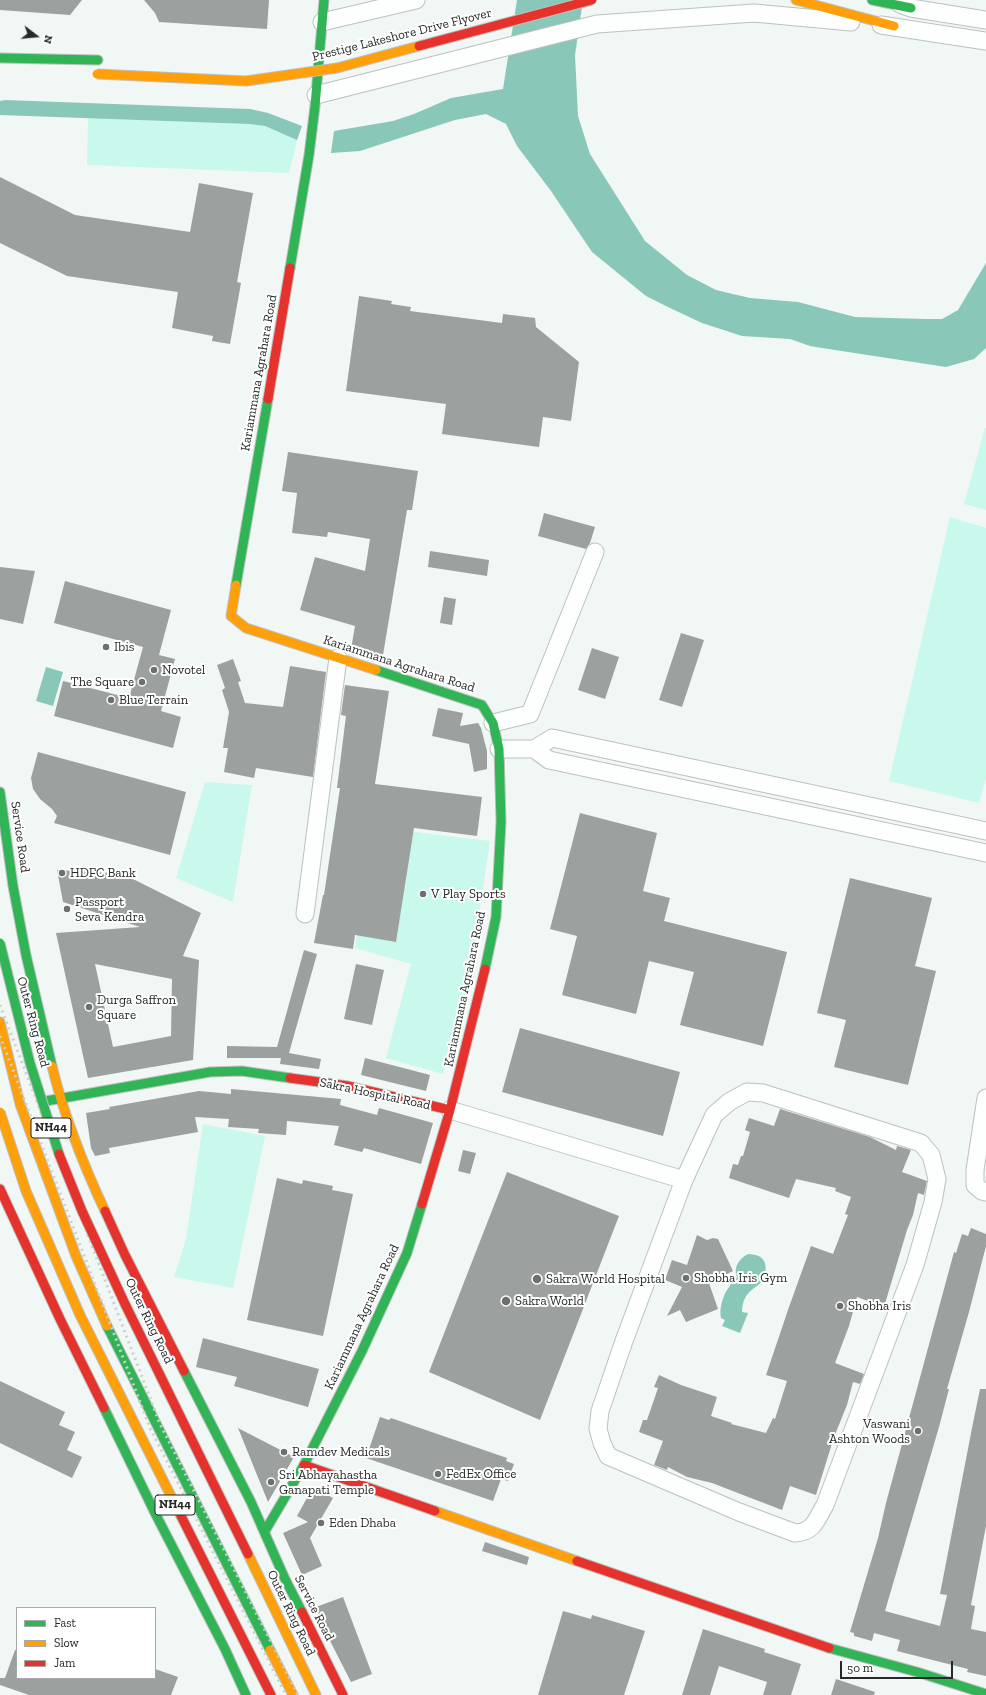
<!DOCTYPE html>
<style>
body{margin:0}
#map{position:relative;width:986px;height:1695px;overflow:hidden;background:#f1f7f5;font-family:"Zilla Slab",serif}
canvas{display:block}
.legend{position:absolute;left:16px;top:1607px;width:140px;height:72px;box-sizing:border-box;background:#fff;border:1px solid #a8a9a9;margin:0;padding:5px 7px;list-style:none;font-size:12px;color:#252928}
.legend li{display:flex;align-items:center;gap:8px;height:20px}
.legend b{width:20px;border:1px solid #a8a9a9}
.north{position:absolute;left:16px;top:16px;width:40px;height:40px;-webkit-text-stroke:3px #fff;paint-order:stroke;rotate:106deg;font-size:11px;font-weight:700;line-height:16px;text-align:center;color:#252928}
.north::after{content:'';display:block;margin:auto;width:14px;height:18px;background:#252928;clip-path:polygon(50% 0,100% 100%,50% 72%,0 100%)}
.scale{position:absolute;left:840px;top:1661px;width:113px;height:18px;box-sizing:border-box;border:2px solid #252928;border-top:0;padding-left:5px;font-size:12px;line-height:14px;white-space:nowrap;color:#252928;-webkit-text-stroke:3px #fff;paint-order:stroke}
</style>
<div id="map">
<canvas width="986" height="1695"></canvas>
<ul class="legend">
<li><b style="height:5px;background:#30b455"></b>Fast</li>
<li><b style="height:5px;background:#ff9f0a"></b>Slow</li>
<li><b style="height:5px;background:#e5322d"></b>Jam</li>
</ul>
<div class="north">N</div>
<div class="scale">50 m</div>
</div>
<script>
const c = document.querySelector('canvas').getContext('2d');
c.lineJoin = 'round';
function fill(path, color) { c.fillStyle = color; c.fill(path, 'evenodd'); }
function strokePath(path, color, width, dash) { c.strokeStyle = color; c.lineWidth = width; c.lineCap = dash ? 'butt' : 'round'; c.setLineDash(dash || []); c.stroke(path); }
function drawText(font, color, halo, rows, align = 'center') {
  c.font = font + ' "Zilla Slab",serif'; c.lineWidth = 4; c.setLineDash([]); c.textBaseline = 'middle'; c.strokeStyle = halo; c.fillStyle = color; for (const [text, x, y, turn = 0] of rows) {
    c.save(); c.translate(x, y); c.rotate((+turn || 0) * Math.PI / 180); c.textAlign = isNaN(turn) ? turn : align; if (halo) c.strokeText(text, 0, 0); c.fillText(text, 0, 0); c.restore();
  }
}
fill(new Path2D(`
 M88,118L249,124L265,126L297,140L289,173L87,165Z
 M985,428H986V510L964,504Z
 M950,517L986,528V778L979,803L889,781Z
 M205,782L252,785L233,902L176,878Z
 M374,827L490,841L469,980L443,1074L386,1058L411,964L355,948Z
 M203,1124L265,1136L233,1288L174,1277L186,1239Z`), '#c9f8ec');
fill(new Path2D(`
 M517,0H583L575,55L578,116L590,154L645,241L687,275L716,290L750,298L798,302L855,317L925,319H942L958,310L986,263V348L974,359L946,367L835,350L810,346L790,339L742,336L702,323L670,308L646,296L592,252L551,191L517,146L506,124L486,114L455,120L360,151L331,153L334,131L393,121L414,114L451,98L503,89Z
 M5,100L250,109L268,113L302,126L297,140L265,126L249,124L0,115V101Z
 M46,667L63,672L53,706L36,701Z
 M748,1254C766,1255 767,1263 765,1279C753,1291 743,1291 742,1312L748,1313L740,1333L722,1326L725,1320L721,1318C719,1308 723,1295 729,1287C731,1283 735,1281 737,1277C733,1267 739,1259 748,1254Z`), '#89c7b8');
fill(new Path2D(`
 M0,0H82L70,15L0,10Z
 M144,0H269L267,29L159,22L155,13Z
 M0,177L75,215L190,232L199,183L253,193L237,282L241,283L230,344L212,341L213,336L172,328L178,292L67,276L0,243Z
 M359,296L392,301L391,304L411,307L410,311L502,323L503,314L535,318L536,327L579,362L571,421L543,417L539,447L442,434L446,404L346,391Z
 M288,452L418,471L412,510H407L383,655L351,649L355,626L300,610L315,557L365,571L370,539L328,532L327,537L292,533L297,493L282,491Z
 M544,513L595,527L590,543L586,549L538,536Z
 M430,551L489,560L487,576L428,567Z
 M0,567L35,571L23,624L0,619Z
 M65,581L171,610L159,655L175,659L161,711L181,717L173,748L54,716L63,681L129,698L143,647L54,623Z
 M444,597L456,599L452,625L440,623Z
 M681,633L704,640L682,707L659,700Z
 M592,648L619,657L605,699L578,690Z
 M233,659L241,681L238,682L245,703L283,707L290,666L326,672L313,777L256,768L254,778L224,772L228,748H223L229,712L222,690L225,688L217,665Z
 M345,685L389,691L375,784L482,797L477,836L414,828L396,942L355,935L353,949L314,943L323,895H324L340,788H337L346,716L341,715Z
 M438,708L463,713L460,726L478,723L481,728L487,751V769L474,772L469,744L432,736Z
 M38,752L186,792L170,855L54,823L57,816L52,809L40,799L33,789L31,778Z
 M580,813L657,833L643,891L670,898L664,921L787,952L763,1046L680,1025L694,972L649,961L636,1014L562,995L577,936L550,929Z
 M57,870L110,873L135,880L201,913L183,956L199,960L193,1060L88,1078L56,933L140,927L63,902ZM95,964L172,979L171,1036L113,1047Z
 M850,878L932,898L915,966L936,971L908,1085L834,1067L846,1020L817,1013Z
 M304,950L317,954L289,1053L321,1059L319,1069L280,1064L281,1058H227V1046L277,1047Z
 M356,964L384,970L372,1025L344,1019Z
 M520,1028L680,1072L663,1136L502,1092Z
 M365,1058L430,1075L426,1091L361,1075Z
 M231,1089L341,1099L340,1105L377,1115L379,1108L433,1123L421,1164L364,1148L362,1152L334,1145L339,1126L287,1121L286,1135L258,1133L259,1129L228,1127L229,1119L195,1117L198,1132L109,1148L110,1153L95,1156L91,1148L86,1113L110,1109L109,1107L199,1091L231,1094Z
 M780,1109L870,1137L896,1150L897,1146L911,1150L902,1172L927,1181L924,1195L918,1193L913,1215L907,1230L884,1307L857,1297L849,1326L835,1363L864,1374L860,1384L853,1382L847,1405L834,1437L816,1495L790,1486L782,1510L712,1483L687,1477L668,1467L667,1470L654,1465L663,1441L639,1432L643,1420H647L658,1388L654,1387L659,1375L681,1385L717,1397L711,1416L732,1423L731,1424L766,1433L773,1418L775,1419L787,1381L766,1375L789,1307L811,1246L833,1254L848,1215L845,1214L851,1197L835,1191L836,1188L796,1179L789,1198L729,1178L733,1164L738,1165L741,1156H743L750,1132L745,1130L749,1118L774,1126Z
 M463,1150L476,1153L470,1174L458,1171Z
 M507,1172L619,1216L540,1420L429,1372Z
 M277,1178L302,1184L303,1180L333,1186L332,1190L353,1194L323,1336L247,1320Z
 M971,1228L986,1234V1246L969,1312L947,1389H949L939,1427L885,1611L940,1626L947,1595L940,1594L972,1428L980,1389H986V1526L971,1605L975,1606L971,1629L986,1632V1676L967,1672L968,1669L897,1651L900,1640L874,1633L872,1641L854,1636V1633L850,1632L878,1538L886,1503L954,1252L956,1253L962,1234L968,1236Z
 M697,1235L707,1240L713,1238L718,1239L733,1271L709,1283L718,1309L686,1322L680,1310L667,1316L682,1287L665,1280L672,1260L687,1265Z
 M203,1338L319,1369L308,1407L234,1386L237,1377L196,1367Z
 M0,1381L65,1412L59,1425L75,1432L67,1450L82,1457L72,1478L0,1443Z
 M380,1417L389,1420L391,1418L507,1458L506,1461L514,1464L508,1481L501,1479L493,1501L366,1458Z
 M238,1428L294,1457L268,1502Z
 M313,1487L333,1498L310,1538L322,1566L302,1575L283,1533L308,1522L297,1516Z
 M485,1542L529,1557L527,1565L482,1551Z
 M343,1597L372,1674L351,1682L325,1631L316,1607Z
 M563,1611L591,1619L592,1615L645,1631L624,1695H538Z
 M703,1629L765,1649L764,1652L801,1664L791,1695H763L767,1682L719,1666L710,1695H682Z
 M15,1650H17V1678H155V1669L178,1677L171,1695H29L0,1685V1678H5Z
 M836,1679L875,1692L874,1695H831Z`), '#9ca19f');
const street = new Path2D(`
 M900,4L911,8L986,20
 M322,22L416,0
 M881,25L986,41
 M316,95L597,24L754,13L851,22
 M493,723L530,714L595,552
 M499,749H534L552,738L986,831
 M534,749L549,760L986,853
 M305,914L338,658
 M747,1092L763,1093L921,1143L931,1155L937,1179L933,1202L915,1265L825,1505C816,1520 814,1532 795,1533L739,1512L608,1456L602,1443L598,1429L600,1411L624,1341L684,1180L714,1115L729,1102Z
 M986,1098L975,1170V1185L982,1191L986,1192
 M450,1110L684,1180`);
const fast = new Path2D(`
 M872,0L911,8
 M0,58L98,60
 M290,268L309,155L315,106L324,0
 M236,585L268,399
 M376,670L482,705L493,723L499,749L501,822L496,917L485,969
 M0,792L13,886L26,955L52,1066
 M46,1101L210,1072L242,1071L290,1078
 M107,1326L270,1650
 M184,1371L251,1502L285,1579L302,1612
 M104,1408L156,1515L225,1649L246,1695
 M265,1531L304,1465L362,1351L407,1253L422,1204
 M829,1648L917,1672L986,1694`);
const slow = new Path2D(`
 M796,0L894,26
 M236,585L231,616L246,628L376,670
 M0,1022L20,1104L76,1256L107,1326
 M52,1066C64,1116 83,1164 105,1211
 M80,1315L181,1516
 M435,1511L577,1561
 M248,1554L316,1695
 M270,1650L293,1695`);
const jam = new Path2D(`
 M268,399L290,268
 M290,1078L348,1086L450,1110
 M0,1189L60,1319L104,1408
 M422,1204L450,1110L485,969
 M105,1211L125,1255L184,1371
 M125,1304L248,1554
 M304,1465L435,1511
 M181,1516L271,1695
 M577,1561L829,1648
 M302,1612L343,1695`);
strokePath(street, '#bcc1bf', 19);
strokePath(fast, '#bcc1bf', 11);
strokePath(slow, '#bcc1bf', 11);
strokePath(jam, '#bcc1bf', 11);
strokePath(street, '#fdfefe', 17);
strokePath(fast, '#30b455', 9);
strokePath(slow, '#ff9f0a', 9);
strokePath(jam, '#e5322d', 9);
strokePath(new Path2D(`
 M0,1005L160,1424L298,1695
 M0,1036L150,1428L286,1695`), '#ced0d0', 3, [2, 4]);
const fastBridge = new Path2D(`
 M0,943L30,1063L59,1154`);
const slowBridge = new Path2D(`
 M97,74L246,81L337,68L419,46
 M0,1112L26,1191L80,1315`);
const jamBridge = new Path2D(`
 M419,46L592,0
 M59,1154L82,1211L125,1304`);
strokePath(fastBridge, '#bcc1bf', 11, []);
strokePath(slowBridge, '#bcc1bf', 11, []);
strokePath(jamBridge, '#bcc1bf', 11, []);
strokePath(fastBridge, '#30b455', 9);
strokePath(slowBridge, '#ff9f0a', 9);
strokePath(jamBridge, '#e5322d', 9);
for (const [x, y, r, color] of [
 [106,647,4,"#6c7170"],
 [154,670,4,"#6c7170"],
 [142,682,4,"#6c7170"],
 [111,700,4,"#6c7170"],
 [62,873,4,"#6c7170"],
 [423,894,4,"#6c7170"],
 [67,909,4,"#6c7170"],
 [89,1007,4,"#6c7170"],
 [686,1278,4,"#6c7170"],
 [537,1279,5,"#6c7170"],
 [506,1301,5,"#6c7170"],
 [840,1306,4,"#6c7170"],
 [918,1431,4,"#6c7170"],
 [284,1452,4,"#6c7170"],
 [438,1474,4,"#6c7170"],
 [271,1482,4,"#6c7170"],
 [321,1523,4,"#6c7170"]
]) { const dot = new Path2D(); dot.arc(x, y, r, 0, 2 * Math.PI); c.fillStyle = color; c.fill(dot); strokePath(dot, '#fff', 1.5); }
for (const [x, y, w] of [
 [51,1128,40],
 [175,1505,40]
]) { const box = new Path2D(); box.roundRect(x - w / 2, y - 10, w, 20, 3); c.fillStyle = '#fff'; c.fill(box); strokePath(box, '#252928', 1); }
drawText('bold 12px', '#252928', null, [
 ["NH44",51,1128],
 ["NH44",175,1505]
]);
drawText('13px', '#252928', '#fff', [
 ["Prestige Lakeshore Drive Flyover",402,35,-14],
 ["Kariammana Agrahara Road",259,373,-80],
 ["Kariammana Agrahara Road",399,664,18],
 ["Service Road",20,837,82],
 ["Kariammana Agrahara Road",465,989,-78],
 ["Outer Ring Road",33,1022,75],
 ["Sakra Hospital Road",375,1094,12],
 ["Kariammana Agrahara Road",362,1317,-65],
 ["Outer Ring Road",149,1321,64],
 ["Service Road",314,1608,63],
 ["Outer Ring Road",291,1613,64]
]);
drawText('13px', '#252928', '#fff', [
 ["Ibis",114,647],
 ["Novotel",162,670],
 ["The Square",134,682,"right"],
 ["Blue Terrain",119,700],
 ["HDFC Bank",70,873],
 ["V Play Sports",431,894],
 ["Passport",75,902],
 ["Seva Kendra",75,917],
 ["Durga Saffron",97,1000],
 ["Square",97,1015],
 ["Shobha Iris Gym",694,1278],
 ["Sakra World Hospital",546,1279],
 ["Sakra World",515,1301],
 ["Shobha Iris",848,1306],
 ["Vaswani",910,1424,"right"],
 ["Ashton Woods",910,1439,"right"],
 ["Ramdev Medicals",292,1452],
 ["FedEx Office",446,1474],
 ["Sri Abhayahastha",279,1475],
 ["Ganapati Temple",279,1490],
 ["Eden Dhaba",329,1523]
], 'left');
</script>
